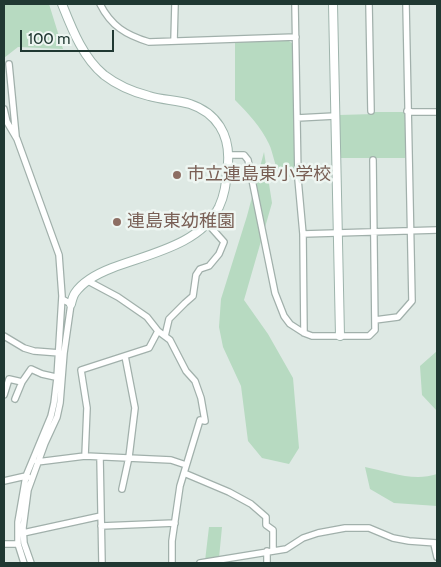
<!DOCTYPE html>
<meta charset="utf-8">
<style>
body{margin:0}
#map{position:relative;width:441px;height:567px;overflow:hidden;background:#dee9e4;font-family:Cabin,sans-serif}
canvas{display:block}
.frame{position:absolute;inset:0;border:5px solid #203832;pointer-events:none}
.scale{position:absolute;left:20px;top:30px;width:94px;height:22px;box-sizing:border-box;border:2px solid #203832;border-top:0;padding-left:6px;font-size:15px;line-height:18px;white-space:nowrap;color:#203832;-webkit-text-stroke:4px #eef6f2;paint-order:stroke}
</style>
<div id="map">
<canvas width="441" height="567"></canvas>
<div class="frame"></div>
<div class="scale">100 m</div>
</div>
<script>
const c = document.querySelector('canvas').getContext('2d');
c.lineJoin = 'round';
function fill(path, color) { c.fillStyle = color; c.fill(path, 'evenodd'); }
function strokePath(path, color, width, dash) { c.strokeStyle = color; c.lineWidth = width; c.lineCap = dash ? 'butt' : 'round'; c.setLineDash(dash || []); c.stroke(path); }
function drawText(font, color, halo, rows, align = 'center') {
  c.font = font + ' Cabin,"Noto Sans JP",sans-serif'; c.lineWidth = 5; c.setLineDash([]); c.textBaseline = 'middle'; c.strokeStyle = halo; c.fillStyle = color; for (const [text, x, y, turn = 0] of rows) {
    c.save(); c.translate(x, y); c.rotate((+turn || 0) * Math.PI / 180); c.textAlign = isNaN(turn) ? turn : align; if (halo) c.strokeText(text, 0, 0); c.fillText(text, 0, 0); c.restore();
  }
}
fill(new Path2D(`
 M4,4H49L63,49L18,47L4,58Z
 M235,41H289L293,44L295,177C290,177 284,178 280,174C275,168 273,152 269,144C261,127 248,113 235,100Z
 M374,112H403L405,114V158H339V115L374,114Z
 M264,152L272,203L244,300L268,334L293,378L299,448L289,464L262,458L248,441L241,386L223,347L219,327L221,299L247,216Z
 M437,351V411L422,395L420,366Z
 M365,467C389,472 414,482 437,474V506L394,503L370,489Z
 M209,527H222L219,558L205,561Z`), '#b7dac1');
const street = new Path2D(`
 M100,4C111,26 126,35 149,42L296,37
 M295,4L298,179L303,234L304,333
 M369,4L371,111
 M174,41L175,4
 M9,64L16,136
 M4,109L7,122L17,139L59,255L62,296L57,378L54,403L51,416L26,476L18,522V544L24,563
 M407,111L412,112H437
 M297,118L335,116
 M228,155H244L248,160L275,293L284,316L290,324L304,333L312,336H369L375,330L373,160
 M303,234L437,230
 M88,281L118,297L147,317L158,331
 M375,320L398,317L412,301L406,4
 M4,336L24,348L34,351L60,353
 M165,336L169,319L185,303L193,296L196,275L200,269L209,266L219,254L224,242L207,223
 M4,395L9,379L22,382
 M15,399L22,382L31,369L42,374L60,378
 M85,456L87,408L81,370L149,348L158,331L170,340L186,371L195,381L201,398L205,421L200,420L180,486L172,541V563
 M100,457L102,563
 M37,462L85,456L171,460L186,465
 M184,473L229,492L251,504L266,517V525L273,530V551
 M4,481L26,476L28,477
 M122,489L129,457L135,408L125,356
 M101,526L175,523
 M23,533L101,516
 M4,544H18
 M434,544L437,557
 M267,551V563
 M31,563L24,543L23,528L28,490L45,443L57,417L60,403L64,353L71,304L62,299
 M200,563L286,549L303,538L318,533L345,528H369L393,538L409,541L437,543`);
const secondary = new Path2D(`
 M62,4C72,29 83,58 104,75C117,85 133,92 149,96C162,100 177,100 190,104C217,113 230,135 228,163C226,179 226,192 219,207C200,245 148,254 112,268C99,273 84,280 75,293C73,296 72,300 71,304
 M333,4L340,336`);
strokePath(street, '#a1b0ab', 8);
strokePath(secondary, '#9eb4ac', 10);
strokePath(street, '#fff', 5.5);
strokePath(secondary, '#fff', 8);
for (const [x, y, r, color] of [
 [177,175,5,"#8d6e63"],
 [117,222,5,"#8d6e63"]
]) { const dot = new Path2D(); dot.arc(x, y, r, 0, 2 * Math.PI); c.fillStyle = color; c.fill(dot); strokePath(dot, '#eef6f2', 2); }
drawText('18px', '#785e54', '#eef6f2', [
 ["市立連島東小学校",187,175],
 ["連島東幼稚園",127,222]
], 'left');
</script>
